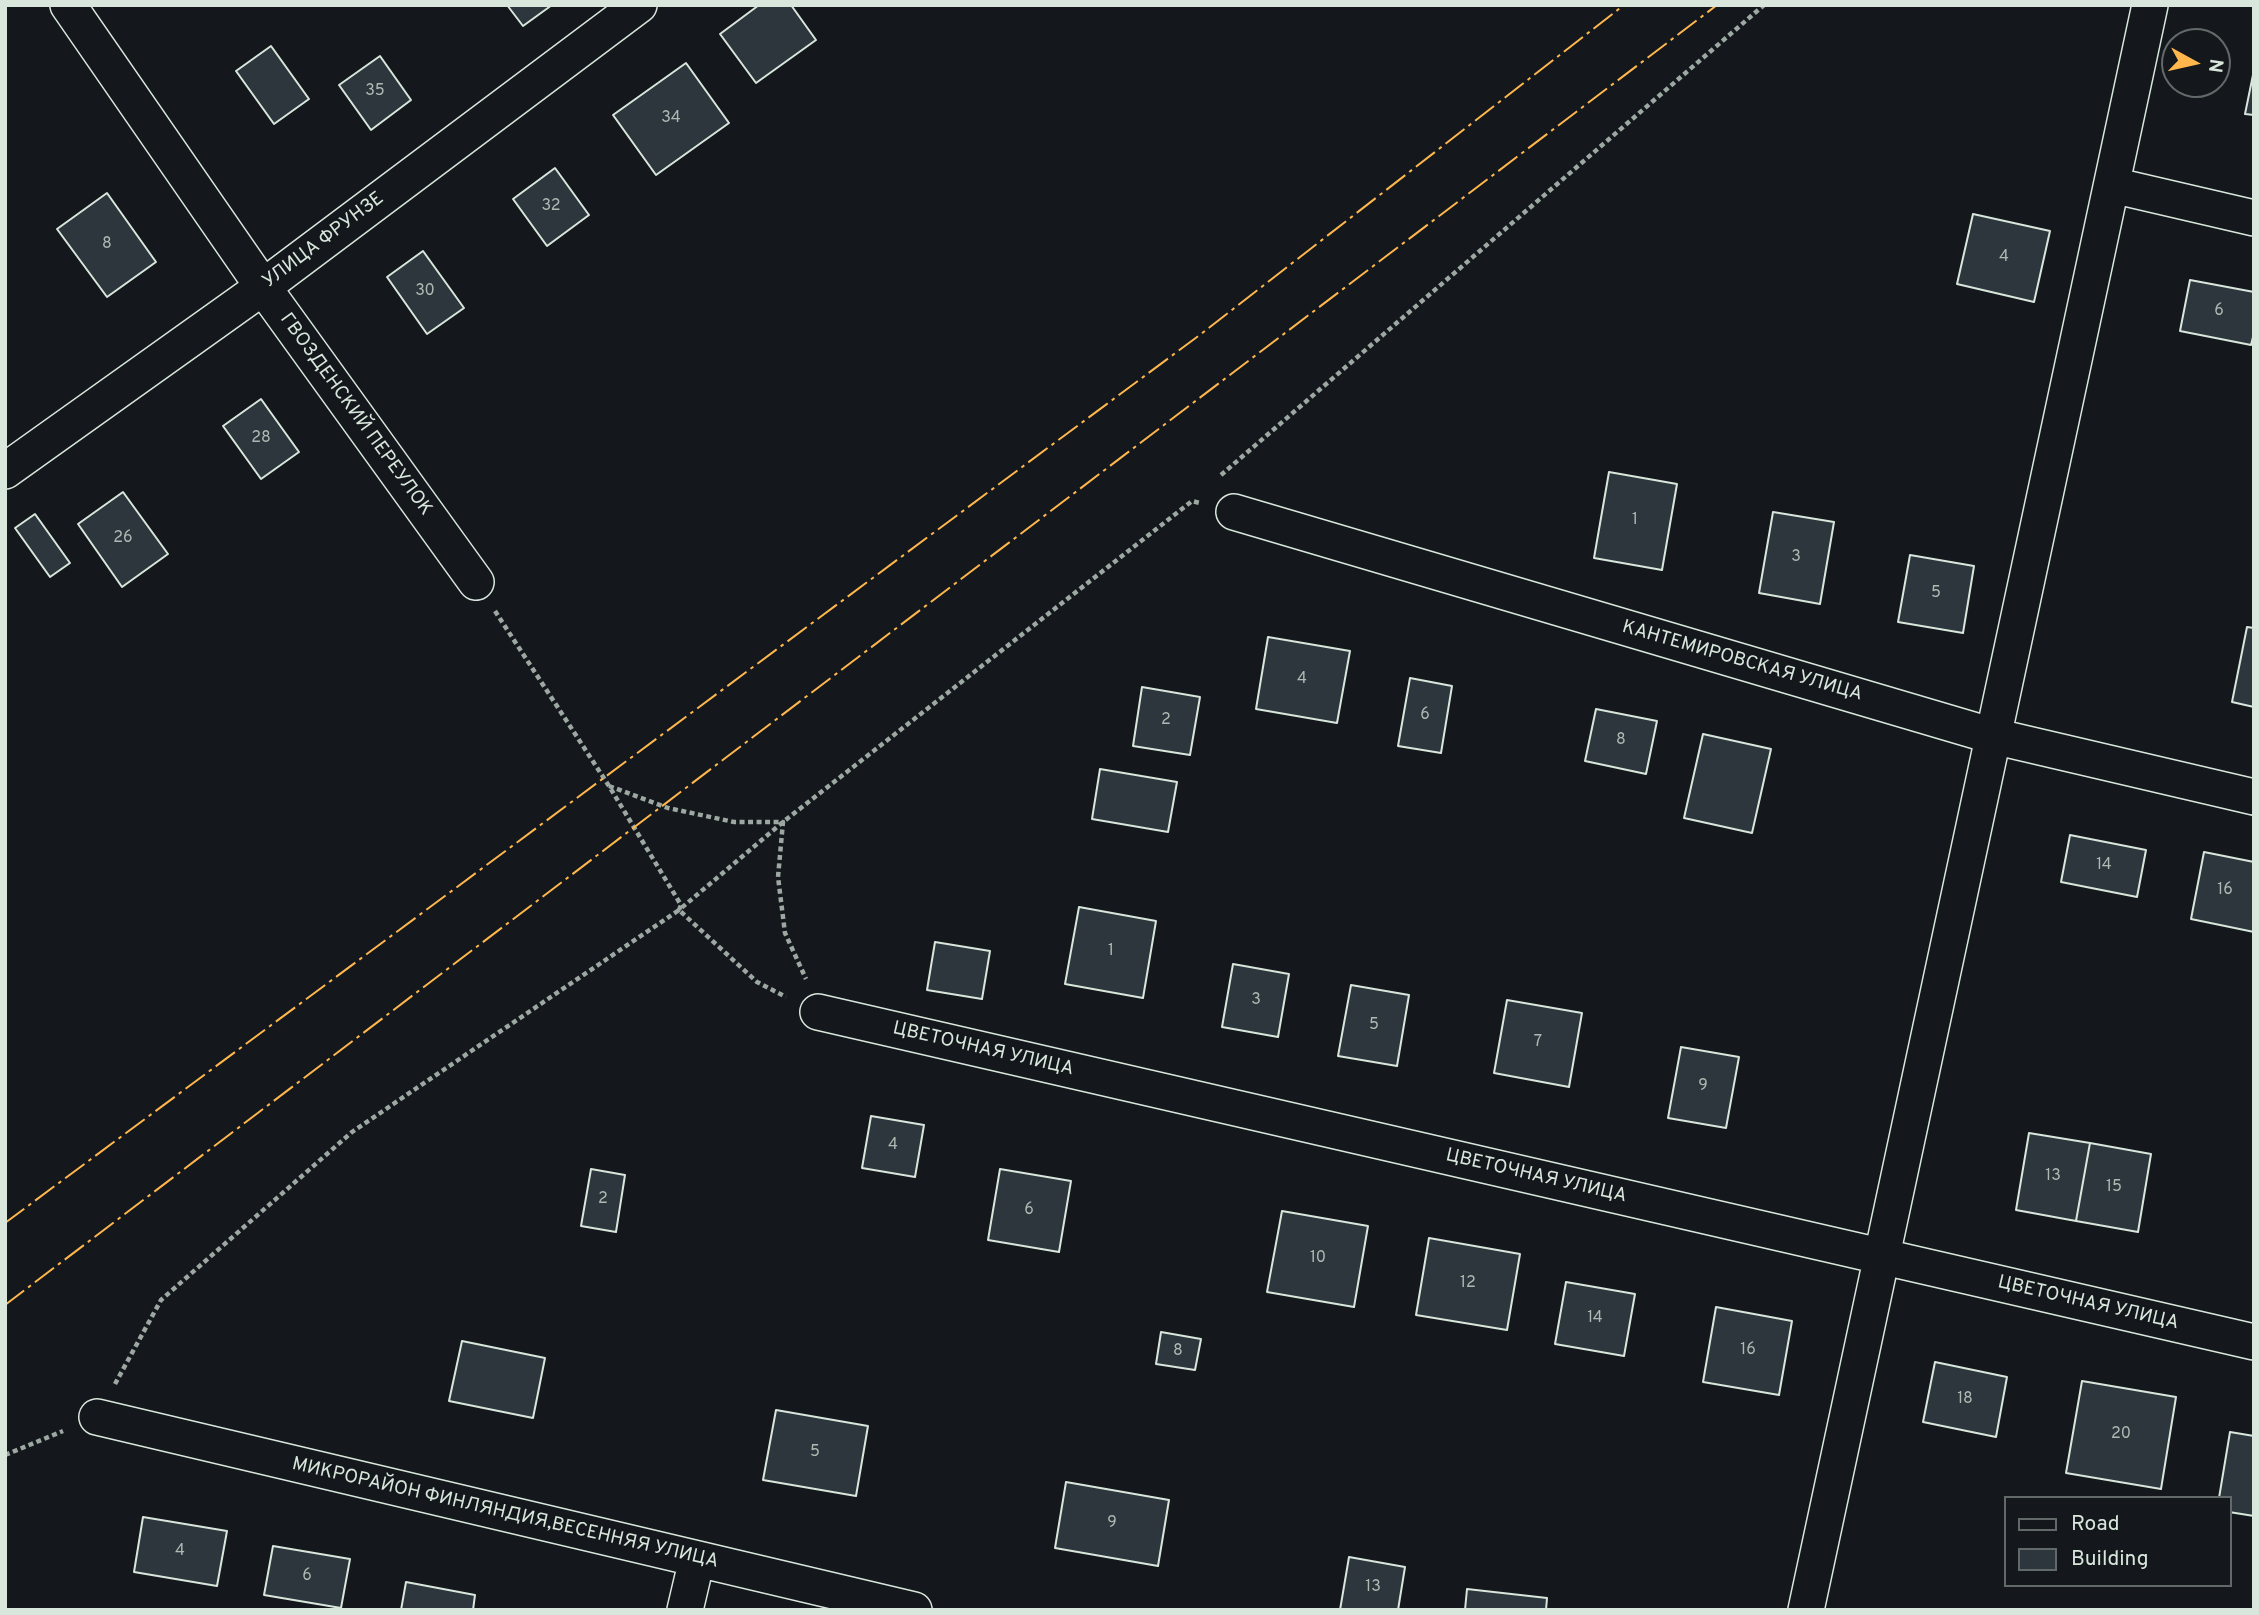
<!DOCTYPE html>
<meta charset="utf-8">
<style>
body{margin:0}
#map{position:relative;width:2259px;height:1615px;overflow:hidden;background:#14181c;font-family:Overpass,sans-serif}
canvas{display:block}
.frame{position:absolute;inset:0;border:7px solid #d8e6dc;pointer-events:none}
.legend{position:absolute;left:2004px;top:1496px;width:228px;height:91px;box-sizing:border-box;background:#14181c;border:2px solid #626a69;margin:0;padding:9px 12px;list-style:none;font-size:21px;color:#d8e6dc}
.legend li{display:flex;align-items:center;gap:14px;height:35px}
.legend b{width:35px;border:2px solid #626a69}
.north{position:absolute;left:2161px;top:28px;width:70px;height:70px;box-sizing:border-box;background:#14181c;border:2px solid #626a69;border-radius:50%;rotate:98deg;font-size:19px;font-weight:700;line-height:28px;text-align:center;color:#d8e6dc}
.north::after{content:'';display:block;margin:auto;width:24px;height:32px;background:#ffb74d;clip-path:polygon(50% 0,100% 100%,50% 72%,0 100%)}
</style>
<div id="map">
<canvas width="2259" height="1615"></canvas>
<div class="frame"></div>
<ul class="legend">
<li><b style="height:9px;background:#14181c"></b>Road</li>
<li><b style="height:19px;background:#2c363c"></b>Building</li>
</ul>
<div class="north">N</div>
</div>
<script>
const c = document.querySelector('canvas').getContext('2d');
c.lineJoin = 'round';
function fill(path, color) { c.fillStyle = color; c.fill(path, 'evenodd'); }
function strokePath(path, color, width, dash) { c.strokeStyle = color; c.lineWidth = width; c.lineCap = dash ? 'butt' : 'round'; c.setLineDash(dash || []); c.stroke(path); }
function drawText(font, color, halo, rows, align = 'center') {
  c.font = font + ' Overpass,sans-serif'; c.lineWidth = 5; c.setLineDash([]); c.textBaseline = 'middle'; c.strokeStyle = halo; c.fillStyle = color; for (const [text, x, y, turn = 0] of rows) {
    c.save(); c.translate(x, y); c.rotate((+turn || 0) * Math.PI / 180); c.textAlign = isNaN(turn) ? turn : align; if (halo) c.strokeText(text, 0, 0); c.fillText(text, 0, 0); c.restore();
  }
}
const building = new Path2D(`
 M507,5H552L523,26Z
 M759,5H791L816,40L756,83L720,34Z
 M271,46L309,99L274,124L236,71Z
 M380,56L411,100L371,130L339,85Z
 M686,63L729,123L656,175L613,115Z
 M2254,70V115L2245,114Z
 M555,168L589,215L547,246L513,199Z
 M107,193L156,262L107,297L57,229Z
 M1973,214L2050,231L2034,302L1957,284Z
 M423,251L464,308L427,334L387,277Z
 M2190,280L2254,292V333L2251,345L2180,331Z
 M261,399L299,452L261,479L223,426Z
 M1609,472L1677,484L1662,570L1594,558Z
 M123,492L168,554L122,587L78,524Z
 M1773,512L1834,522L1820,604L1759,593Z
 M35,514L70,563L50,577L15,528Z
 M1910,555L1974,566L1963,633L1898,622Z
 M2247,627L2254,628V707L2232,702Z
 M1268,637L1350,651L1337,723L1256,709Z
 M1410,678L1452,686L1441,753L1398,746Z
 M1142,687L1200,697L1190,755L1133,746Z
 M1596,709L1657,721L1646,774L1585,761Z
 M1703,734L1771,749L1752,833L1684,818Z
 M1100,769L1177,782L1168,832L1092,819Z
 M2070,835L2146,850L2137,897L2061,882Z
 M2204,852L2254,862V932L2191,919Z
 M1079,907L1156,921L1143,998L1065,984Z
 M935,942L990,951L982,999L927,990Z
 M1233,964L1289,974L1278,1037L1222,1027Z
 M1351,985L1409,995L1397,1066L1338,1056Z
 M1507,1000L1582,1013L1569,1087L1494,1073Z
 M1681,1047L1739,1057L1726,1128L1668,1118Z
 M871,1116L924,1125L915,1177L862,1168Z
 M2029,1133L2090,1143L2076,1221L2016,1210Z
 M2090,1143L2151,1154L2138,1232L2076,1221Z
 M591,1169L625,1175L616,1232L581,1226Z
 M1000,1169L1071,1181L1059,1252L988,1240Z
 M1282,1211L1368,1226L1354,1307L1267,1292Z
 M1429,1238L1520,1254L1507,1330L1416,1315Z
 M1566,1282L1635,1294L1624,1356L1555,1344Z
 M1716,1307L1792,1321L1779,1395L1703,1382Z
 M1161,1332L1201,1339L1195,1370L1156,1364Z
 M462,1341L545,1358L533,1418L449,1401Z
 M1935,1362L2007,1377L1996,1437L1923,1422Z
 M2082,1381L2176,1397L2161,1489L2066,1473Z
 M776,1410L868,1426L856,1496L763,1480Z
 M2230,1432L2254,1436V1516L2229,1512V1498H2219Z
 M1066,1482L1169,1500L1158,1566L1055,1548Z
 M143,1517L227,1531L217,1586L134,1572Z
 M273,1546L350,1559L341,1608L264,1595Z
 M1349,1557L1405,1567L1398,1610H1340Z
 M406,1582L475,1595L473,1610H401Z
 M1467,1589L1547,1598L1546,1610H1465Z`);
fill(building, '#2c363c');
strokePath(building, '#d8e6dc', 2);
const minor = new Path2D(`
 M68,5L263,287L476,582
 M2112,185L2254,218
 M5,471L263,287L639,5
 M1234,512L1993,736L2254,797
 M818,1012L2254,1342
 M97,1417L914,1610
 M685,1610L697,1559
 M1806,1610L2150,5`);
strokePath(minor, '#d8e6dc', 38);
strokePath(new Path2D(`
 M1221,475L1764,5
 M495,611L609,786L681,905L679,910L783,822L1192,501L1200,503
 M609,786L668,808L734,822H783L778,877L785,933L806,979
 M115,1384L161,1300L352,1132L679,910L757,982L786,997
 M5,1455L63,1431`), '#9da8a2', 4.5, [5, 3.5]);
strokePath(minor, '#14181c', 35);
strokePath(new Path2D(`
 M5,1223L1201,334L1624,5
 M5,1305L1717,5`), '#ffb74d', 2, [24, 5, 3.5, 5]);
drawText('16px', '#adbab4', null, [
 ["35",375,92],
 ["34",671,119],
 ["32",551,207],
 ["8",107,245],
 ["4",2004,258],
 ["30",425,292],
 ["6",2219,312],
 ["28",261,439],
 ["1",1635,521],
 ["26",123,539],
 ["3",1796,558],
 ["5",1936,594],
 ["4",1302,680],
 ["6",1425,716],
 ["2",1166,721],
 ["8",1621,741],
 ["14",2104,866],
 ["16",2225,891],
 ["1",1111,952],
 ["3",1256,1001],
 ["5",1374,1026],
 ["7",1538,1043],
 ["9",1703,1087],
 ["4",893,1146],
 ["13",2053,1177],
 ["15",2114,1188],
 ["2",603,1200],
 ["6",1029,1211],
 ["10",1318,1259],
 ["12",1468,1284],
 ["14",1595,1319],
 ["16",1748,1351],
 ["8",1178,1352],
 ["18",1965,1400],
 ["20",2121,1435],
 ["5",815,1453],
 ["9",1112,1524],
 ["4",180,1552],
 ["6",307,1577],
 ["13",1373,1588]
]);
drawText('19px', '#d8e6dc', '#14181c', [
 ["УЛИЦА ФРУНЗЕ",324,241,-37],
 ["ГВОЗДЕНСКИЙ ПЕРЕУЛОК",355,415,54],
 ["КАНТЕМИРОВСКАЯ УЛИЦА",1742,662,16],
 ["ЦВЕТОЧНАЯ УЛИЦА",983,1050,13],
 ["ЦВЕТОЧНАЯ УЛИЦА",1536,1177,13],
 ["ЦВЕТОЧНАЯ УЛИЦА",2088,1304,13],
 ["МИКРОРАЙОН ФИНЛЯНДИЯ,ВЕСЕННЯЯ УЛИЦА",505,1514,13]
]);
</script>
